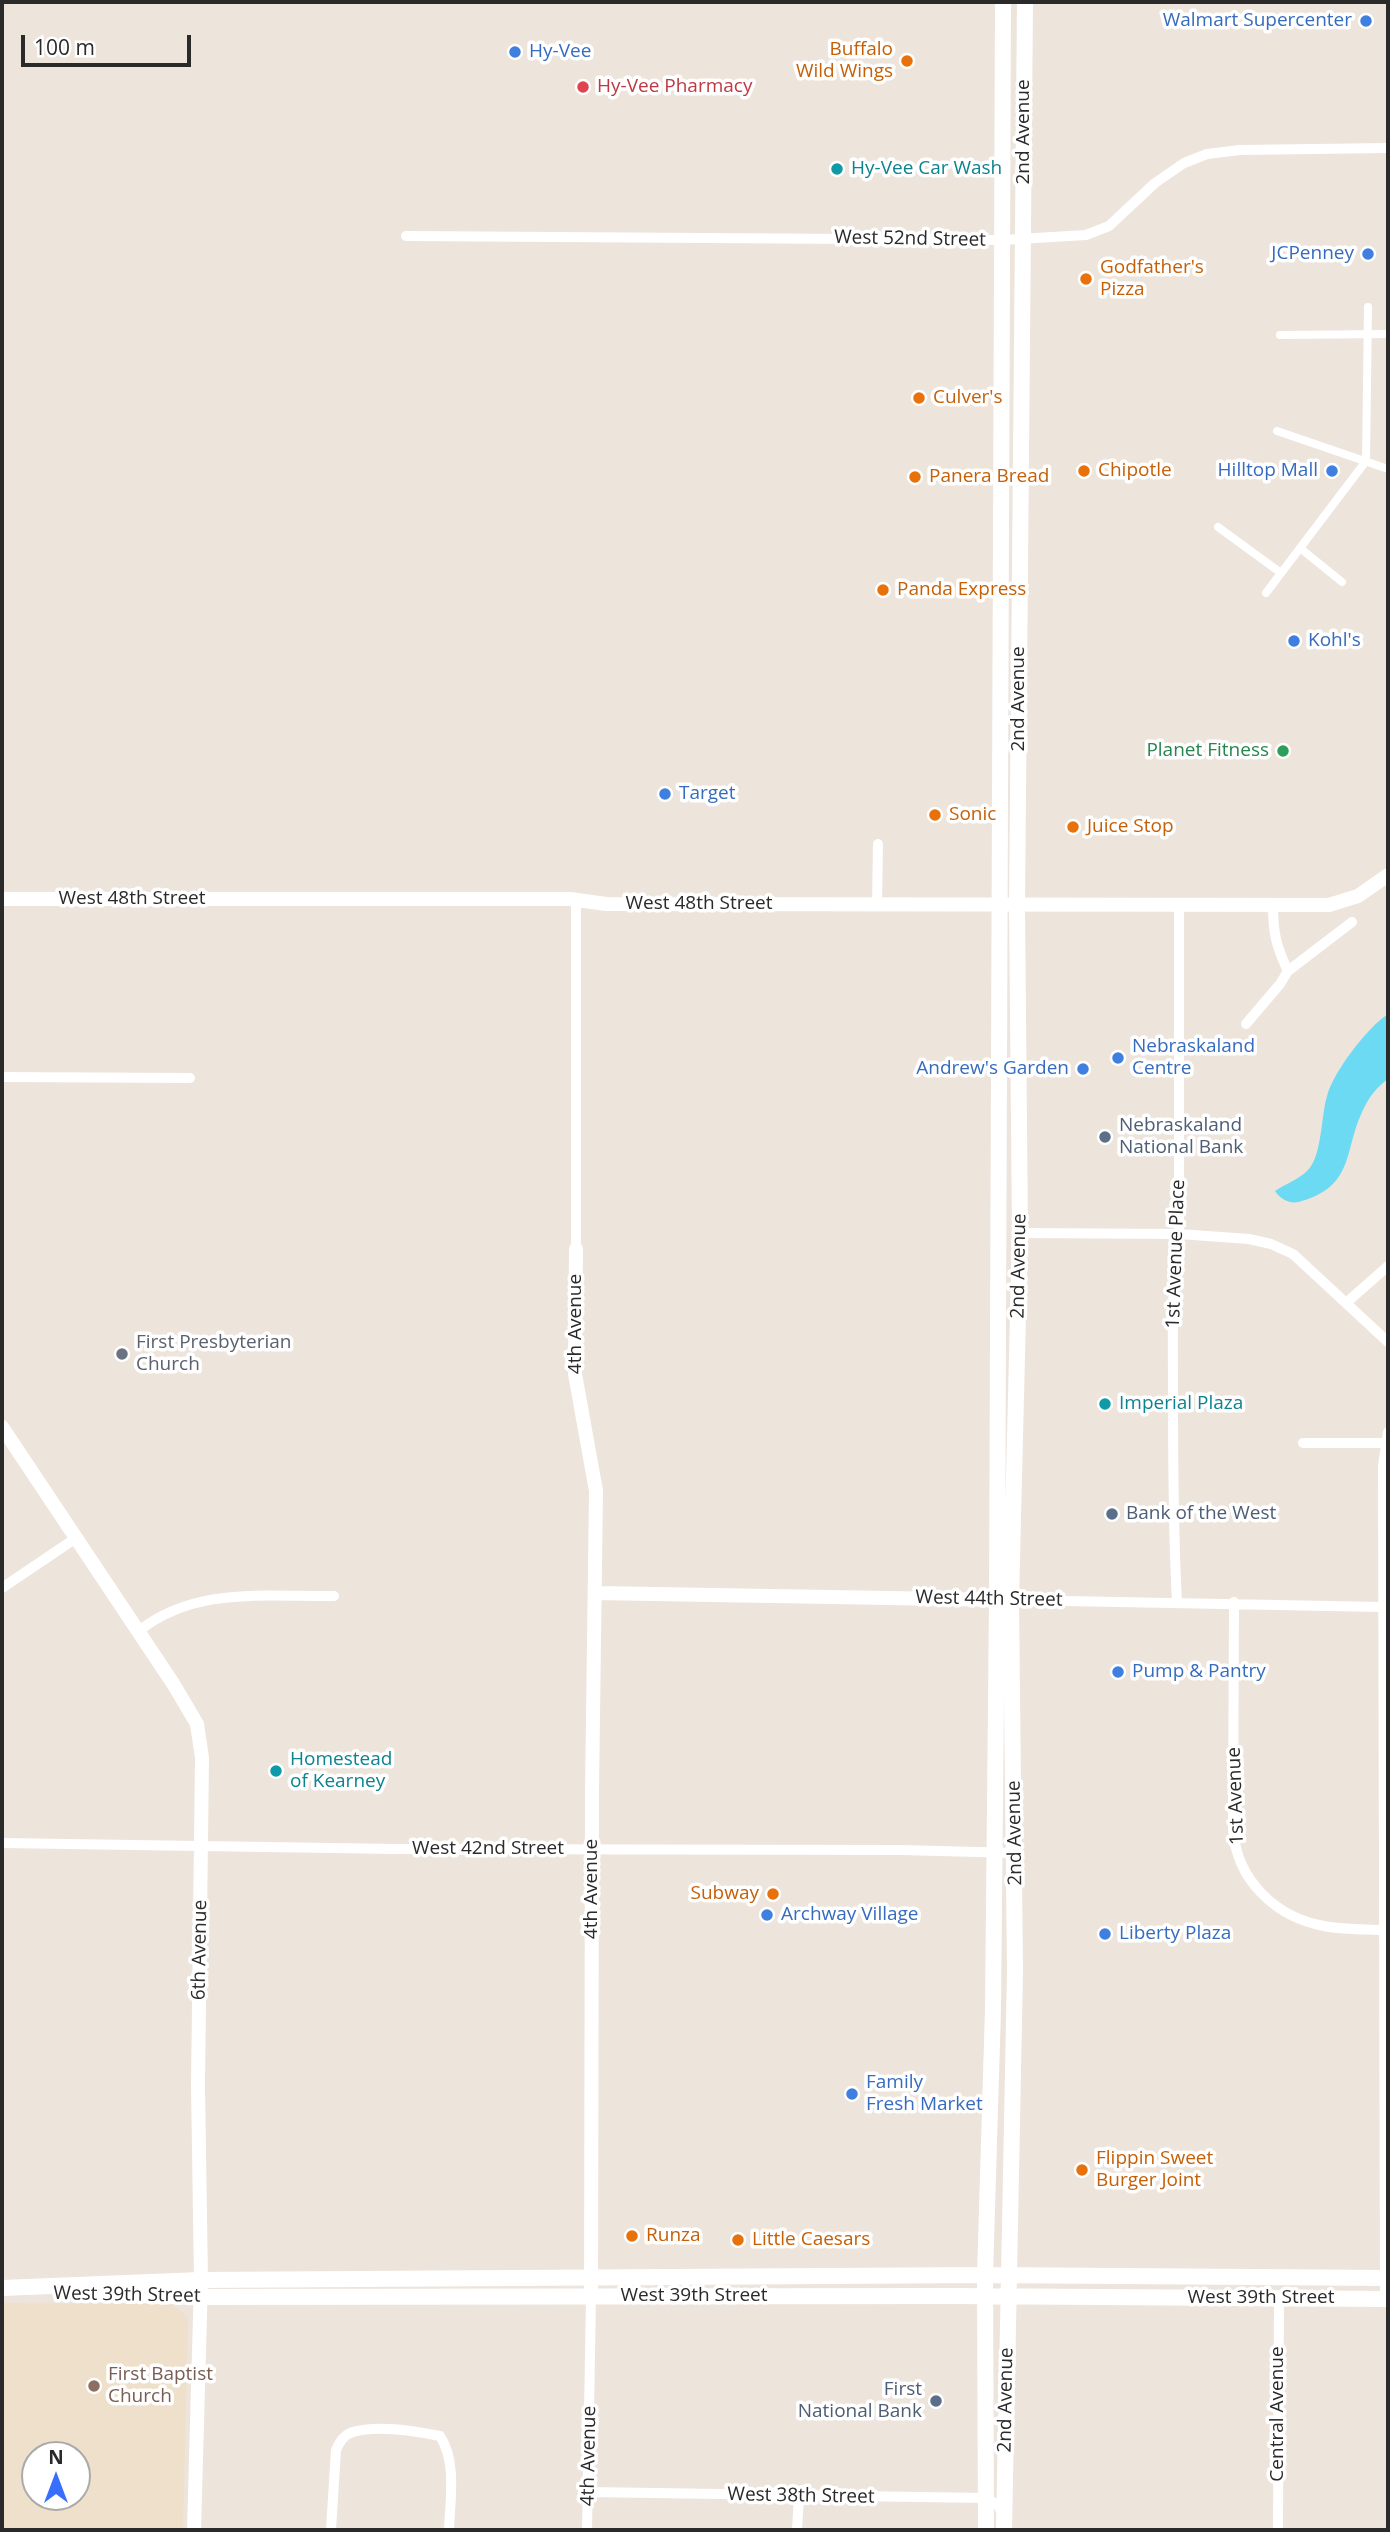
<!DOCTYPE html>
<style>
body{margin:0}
#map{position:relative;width:1390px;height:2532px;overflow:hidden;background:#ede4dc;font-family:"Open Sans",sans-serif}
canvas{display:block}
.frame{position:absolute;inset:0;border:4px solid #2a2a2a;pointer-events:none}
.north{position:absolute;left:21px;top:2441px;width:70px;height:70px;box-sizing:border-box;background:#fff;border:2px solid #aaa;border-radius:50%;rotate:0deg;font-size:19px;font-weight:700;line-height:28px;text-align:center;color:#2a2a2a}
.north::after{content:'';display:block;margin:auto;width:24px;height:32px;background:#376efe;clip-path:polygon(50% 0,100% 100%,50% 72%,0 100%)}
.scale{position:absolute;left:21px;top:35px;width:170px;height:32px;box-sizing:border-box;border:4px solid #2a2a2a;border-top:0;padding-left:9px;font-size:21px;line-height:24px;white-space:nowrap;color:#2a2a2a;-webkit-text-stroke:5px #fff;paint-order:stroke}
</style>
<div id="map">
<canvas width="1390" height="2532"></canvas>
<div class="frame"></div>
<div class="north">N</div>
<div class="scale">100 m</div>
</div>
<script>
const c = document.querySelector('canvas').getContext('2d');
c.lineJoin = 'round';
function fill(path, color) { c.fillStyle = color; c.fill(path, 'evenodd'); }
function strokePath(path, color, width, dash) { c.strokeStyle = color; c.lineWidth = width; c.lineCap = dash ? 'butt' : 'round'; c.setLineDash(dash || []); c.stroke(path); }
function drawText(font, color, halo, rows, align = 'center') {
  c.font = font + ' "Open Sans",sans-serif'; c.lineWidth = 7; c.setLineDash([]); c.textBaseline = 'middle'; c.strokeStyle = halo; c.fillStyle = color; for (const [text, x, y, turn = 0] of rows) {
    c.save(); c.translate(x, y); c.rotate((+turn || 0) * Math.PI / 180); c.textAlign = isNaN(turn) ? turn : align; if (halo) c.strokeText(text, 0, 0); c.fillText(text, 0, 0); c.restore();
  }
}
fill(new Path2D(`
 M2,2303L171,2304L188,2317L183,2530H2ZM35,2455H77V2497H35Z`), '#efe0cb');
fill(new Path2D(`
 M1388,1014V1079C1378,1086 1369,1097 1364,1108C1343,1149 1356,1185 1302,1201C1291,1205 1281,1200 1275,1191C1285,1184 1300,1179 1308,1170C1322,1156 1321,1116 1327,1096C1334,1071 1367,1028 1388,1014Z`), '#6cdaf2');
strokePath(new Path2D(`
 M1280,335L1388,334
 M1277,431L1388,469
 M1218,527L1281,573
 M1300,548L1342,582
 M1266,593L1366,461L1368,307`), '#fff', 8);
strokePath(new Path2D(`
 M406,236L1002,240L1086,235L1109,226L1155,183L1184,163L1207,154L1240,150L1388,148
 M877,905L878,844
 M1273,905C1273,933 1276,946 1288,971
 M1246,1024L1280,984L1288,971L1352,922
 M2,1077L190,1078
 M1020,1233L1179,1234L1249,1239L1271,1244L1293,1254L1388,1342
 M576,1249V899
 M1346,1303L1388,1266
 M1303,1443H1387
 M2,1588L76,1538
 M1011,1600L1383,1607
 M1177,1602C1173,1531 1173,1460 1173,1389C1173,1337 1171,1285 1179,1234V906
 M1234,1602L1233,1830C1237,1880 1275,1917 1324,1926C1343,1930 1364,1929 1384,1930
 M139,1631C195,1586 266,1597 334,1596
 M2,1843L397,1849L902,1850L1015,1853
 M1385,2299L1383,1466L1388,1432
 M588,2492L986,2498L998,2505L1003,2516
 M331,2530L336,2450C339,2443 343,2436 350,2433C375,2424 415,2431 440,2436C457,2462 450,2501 449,2530
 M587,2530L591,2297
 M797,2530L799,2496
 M1278,2530L1279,2297`), '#fff', 10);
strokePath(new Path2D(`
 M2,899H570L606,904L1329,905L1358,896L1388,875
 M576,1249L575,1374L596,1491L592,1792L591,2297
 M2,1427L174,1685L197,1724L202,1758L198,2085L201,2280L194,2530
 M595,1593L1006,1600`), '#fff', 14);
strokePath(new Path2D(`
 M2,2288L201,2280L985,2275L1388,2278
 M78,2293L201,2297L956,2296L1388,2299
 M986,2530L985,2275L993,2009L997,1600L1003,2
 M1004,2530L1015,1970L1011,1600L1020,1233L1017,905L1025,2`), '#fff', 16);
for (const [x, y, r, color] of [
 [1366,21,7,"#3f7fe0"],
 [515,52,7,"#3f7fe0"],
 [907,61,7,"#e8710a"],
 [583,87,7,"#e0444e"],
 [837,169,7,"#0f9aa8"],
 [1368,254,7,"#3f7fe0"],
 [1086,279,7,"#e8710a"],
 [919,398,7,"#e8710a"],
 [1084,471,7,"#e8710a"],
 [1332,471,7,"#3f7fe0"],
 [915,477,7,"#e8710a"],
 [883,590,7,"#e8710a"],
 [1294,641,7,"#3f7fe0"],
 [1283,751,7,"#2e9e5b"],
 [665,794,7,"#3f7fe0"],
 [935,815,7,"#e8710a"],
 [1073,827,7,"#e8710a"],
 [1118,1058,7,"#3f7fe0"],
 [1083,1069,7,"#3f7fe0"],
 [1105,1137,7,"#5c6f8a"],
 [122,1354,7,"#6b7280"],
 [1105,1404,7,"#0f9aa8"],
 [1112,1514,7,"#5c6f8a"],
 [1118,1672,7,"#3f7fe0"],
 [276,1771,7,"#0f9aa8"],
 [773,1894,7,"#e8710a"],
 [767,1915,7,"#3f7fe0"],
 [1105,1934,7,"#3f7fe0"],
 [852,2094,7,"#3f7fe0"],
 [1082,2170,7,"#e8710a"],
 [632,2236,7,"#e8710a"],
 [738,2240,7,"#e8710a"],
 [94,2386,7,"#8d6e63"],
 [936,2401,7,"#5c6f8a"]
]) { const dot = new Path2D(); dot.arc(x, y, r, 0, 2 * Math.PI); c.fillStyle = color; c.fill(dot); strokePath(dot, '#fff', 2.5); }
drawText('19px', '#366cbe', '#fff', [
 ["Walmart Supercenter",1352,21,"right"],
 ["Hy-Vee",529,52],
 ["JCPenney",1354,254,"right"],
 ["Hilltop Mall",1318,471,"right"],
 ["Kohl's",1308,641],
 ["Target",679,794],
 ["Nebraskaland",1132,1047],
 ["Centre",1132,1069],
 ["Andrew's Garden",1069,1069,"right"],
 ["Pump & Pantry",1132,1672],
 ["Archway Village",781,1915],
 ["Liberty Plaza",1119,1934],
 ["Family",866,2083],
 ["Fresh Market",866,2105]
], 'left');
drawText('19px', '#c56008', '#fff', [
 ["Buffalo",893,50,"right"],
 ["Wild Wings",893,72,"right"],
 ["Godfather's",1100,268],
 ["Pizza",1100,290],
 ["Culver's",933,398],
 ["Chipotle",1098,471],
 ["Panera Bread",929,477],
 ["Panda Express",897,590],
 ["Sonic",949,815],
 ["Juice Stop",1087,827],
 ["Subway",759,1894,"right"],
 ["Flippin Sweet",1096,2159],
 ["Burger Joint",1096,2181],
 ["Runza",646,2236],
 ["Little Caesars",752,2240]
], 'left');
drawText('19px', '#be3a42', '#fff', [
 ["Hy-Vee Pharmacy",597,87]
], 'left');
drawText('19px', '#2a2a2a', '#fff', [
 ["2nd Avenue",1024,132,-90],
 ["West 52nd Street",910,239,1],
 ["2nd Avenue",1019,699,-90],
 ["West 48th Street",132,899],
 ["West 48th Street",699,904],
 ["1st Avenue Place",1176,1254,-88],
 ["2nd Avenue",1019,1266,-89],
 ["4th Avenue",576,1324,-90],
 ["West 44th Street",989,1599,1],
 ["1st Avenue",1236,1796,-92],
 ["2nd Avenue",1015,1833,-91],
 ["West 42nd Street",488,1849],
 ["4th Avenue",592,1889,-90],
 ["6th Avenue",200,1950,-89],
 ["West 39th Street",127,2295,1],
 ["West 39th Street",694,2296],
 ["West 39th Street",1261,2298],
 ["2nd Avenue",1006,2400,-89],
 ["Central Avenue",1278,2414,-90],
 ["4th Avenue",589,2456,-89],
 ["West 38th Street",801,2496,1]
]);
drawText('19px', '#0d838f', '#fff', [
 ["Hy-Vee Car Wash",851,169],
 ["Imperial Plaza",1119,1404],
 ["Homestead",290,1760],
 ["of Kearney",290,1782]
], 'left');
drawText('19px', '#27864d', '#fff', [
 ["Planet Fitness",1269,751]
], 'right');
drawText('19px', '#4e5e75', '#fff', [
 ["Nebraskaland",1119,1126],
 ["National Bank",1119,1148],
 ["Bank of the West",1126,1514],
 ["First",922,2390,"right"],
 ["National Bank",922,2412,"right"]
], 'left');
drawText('19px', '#5b616d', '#fff', [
 ["First Presbyterian",136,1343],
 ["Church",136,1365]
], 'left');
drawText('19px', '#785e54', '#fff', [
 ["First Baptist",108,2375],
 ["Church",108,2397]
], 'left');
</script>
